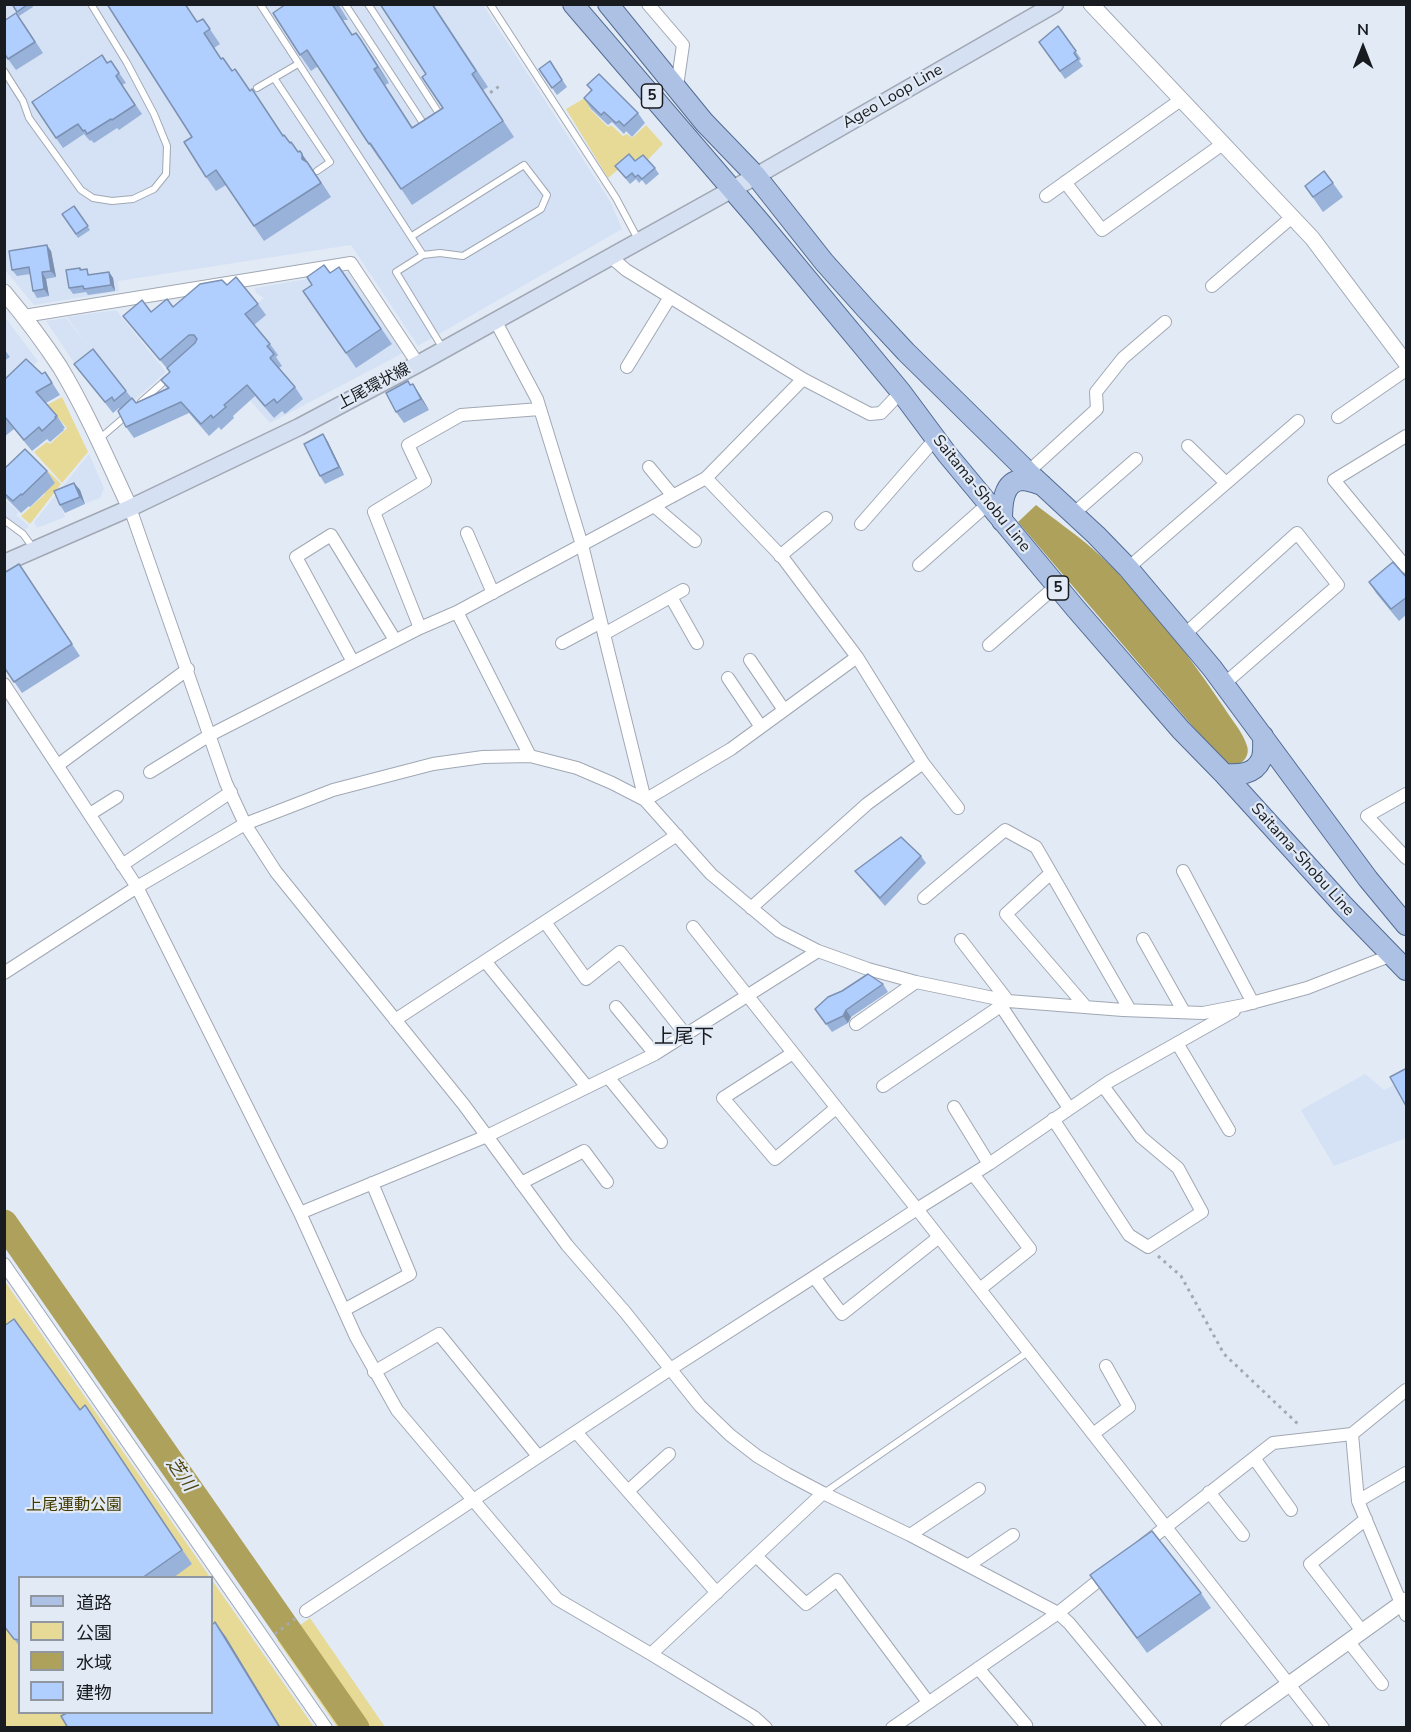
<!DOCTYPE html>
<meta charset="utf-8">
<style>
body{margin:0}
#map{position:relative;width:1411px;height:1732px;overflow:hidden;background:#e2eaf6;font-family:"Nunito Sans","Noto Sans JP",sans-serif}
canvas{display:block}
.frame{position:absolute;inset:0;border:6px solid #181b1f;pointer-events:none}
.legend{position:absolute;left:18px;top:1576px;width:195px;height:138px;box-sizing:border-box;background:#e2eaf6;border:2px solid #9197a0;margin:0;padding:8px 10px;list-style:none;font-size:18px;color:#181b1f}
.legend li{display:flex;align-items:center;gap:12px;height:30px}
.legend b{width:30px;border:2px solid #9197a0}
.north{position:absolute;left:1333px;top:18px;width:60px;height:60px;-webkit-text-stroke:4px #e2eaf6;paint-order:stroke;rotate:0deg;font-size:16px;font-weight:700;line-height:24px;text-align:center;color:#181b1f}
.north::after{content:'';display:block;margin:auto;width:21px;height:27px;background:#181b1f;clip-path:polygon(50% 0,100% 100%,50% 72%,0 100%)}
</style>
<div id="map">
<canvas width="1411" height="1732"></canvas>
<div class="frame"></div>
<ul class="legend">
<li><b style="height:8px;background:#acc1e4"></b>道路</li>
<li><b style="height:16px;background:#e7da97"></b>公園</li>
<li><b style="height:16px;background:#aea15c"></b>水域</li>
<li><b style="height:16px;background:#b1cffe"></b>建物</li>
</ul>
<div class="north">N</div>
</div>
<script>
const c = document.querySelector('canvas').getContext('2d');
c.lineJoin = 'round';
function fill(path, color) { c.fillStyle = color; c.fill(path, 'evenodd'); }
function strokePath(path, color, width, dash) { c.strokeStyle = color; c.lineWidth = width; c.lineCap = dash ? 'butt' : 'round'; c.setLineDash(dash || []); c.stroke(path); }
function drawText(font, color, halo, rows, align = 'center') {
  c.font = font + ' "Nunito Sans","Noto Sans JP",sans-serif'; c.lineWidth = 4.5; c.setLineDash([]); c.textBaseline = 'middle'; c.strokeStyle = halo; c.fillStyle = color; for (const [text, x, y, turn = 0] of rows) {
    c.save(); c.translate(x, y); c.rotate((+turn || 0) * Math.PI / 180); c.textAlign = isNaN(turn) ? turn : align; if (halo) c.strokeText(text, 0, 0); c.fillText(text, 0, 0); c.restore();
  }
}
fill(new Path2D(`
 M4,5H483L610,201L622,229L418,346L351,245L118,281L119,291L34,305L5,270Z
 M348,272L403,353L270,423L205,349L264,298L256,293L255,288Z
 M116,310L166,372L134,400L100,358L81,373L46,321L66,318L89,346L67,317Z
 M4,316L38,361L21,378L4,392Z
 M89,454L104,488L100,498L86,503L79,489L58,497L65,517L37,528L34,522Z
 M5,500L19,512L16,515L29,526L24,531L5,515Z
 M1365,1074L1384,1090L1406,1079V1138L1334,1166L1301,1110Z`), '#d5e1f4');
fill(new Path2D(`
 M590,95L595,102L589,108L608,127L611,125L623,136L627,134L632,138L646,125L663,144L641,167L632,158L608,178L566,109Z
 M62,397L88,452L62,483L34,452L47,442L50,444L67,428L47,405Z
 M37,460L61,484L30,524L21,516L45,494L44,493L54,482L36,462Z
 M4,1280L210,1577L20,1578V1712H212V1580L314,1727H5Z
 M310,1618L385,1727H359L292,1631Z
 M287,1633L352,1727H337L277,1640Z`), '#e7da97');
fill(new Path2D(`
 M1036,505C1055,520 1076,534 1094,550C1143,595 1186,651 1223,706C1230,718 1243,732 1247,746C1249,752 1247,758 1242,762C1236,766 1230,764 1224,763L1018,522Z`), '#aea15c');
strokePath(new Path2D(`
 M4,1223L356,1728`), '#aea15c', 27);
const service = new Path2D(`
 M260,4L423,255L396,272L442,347
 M345,4L425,126
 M368,4L440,115
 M490,4L616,198L639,241
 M4,71L23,101L29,118L81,190L93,198L112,201L133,199L154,189L166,174L167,146L154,114L127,63L91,4
 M274,78L330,162L317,171
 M257,88L298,64
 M412,236L524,165L547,195L541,209L463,256L440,253L423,255
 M141,402L167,379
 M98,440L127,415
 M4,520L23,534L34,549
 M824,1493L1028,1352`);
const minor = new Path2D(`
 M648,4L683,45L677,86
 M1065,182L1102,230L1224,143
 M1046,196L1182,99
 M611,257L626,270L803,379L870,414L881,413L901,392
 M1212,286L1292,217
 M24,316L351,263L418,364
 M496,322L537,399L582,545L645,800
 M627,367L670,297
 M1338,417L1406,370
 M1406,436L1334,480L1406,567
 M1188,446L1226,483
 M649,467L673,496
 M1028,472L1097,409L1096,392L1123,358L1165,322
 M654,506L695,541
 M130,508L226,783L245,824L276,872L464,1105L567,1245L625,1312L700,1406L730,1435L757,1456L787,1474L823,1493L910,1535L1058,1613L1069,1623L1156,1728
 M1073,514L1136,459
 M861,524L936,438
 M467,533L493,593
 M780,556L826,518
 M919,565L988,504
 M1128,568L1298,421
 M671,597L697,643
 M457,612L530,756
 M420,628L374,512L425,481L408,445L461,415L540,409
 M604,634L683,590
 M1184,635L1297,533L1338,585L1224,684
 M562,643L601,622
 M989,645L1056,586
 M857,657L923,763
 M750,660L784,710
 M353,662L296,557L331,535L395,640
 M728,678L761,727
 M4,684L137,887L300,1213L356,1337L397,1410L557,1599L651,1654L754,1717L766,1728
 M58,765L188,669
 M150,772L210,735L420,628L457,612L706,478L803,379
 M1406,794L1367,816L1406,858
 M645,800L731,749L857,657L783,558L706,478
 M90,814L117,797
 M122,865L231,792
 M1183,871L1253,1003
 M1051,873L1006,914L1086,1007
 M924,898L1005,830L1036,847L1130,1010
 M751,908L867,804L923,763L958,808
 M545,922L586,979L620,952L686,1035
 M693,927L917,1209L1323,1728
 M1143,939L1184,1012
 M485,961L587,1087
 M4,973L137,887L245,824L333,790L433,764L483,757L530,756L577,768L612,783L645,800L711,874L779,931L818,951L868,969L916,982L1008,1001L1123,1010L1203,1013L1244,1005L1307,988L1392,955
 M1001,1006L1069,1108
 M616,1007L655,1054
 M395,1020L677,835
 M856,1024L916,982
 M1177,1043L1229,1130
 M793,1053L723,1098L775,1159L836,1108
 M608,1077L661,1142
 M883,1086L1008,1001L961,940
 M954,1107L989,1164
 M1053,1119L1129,1235L1148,1247L1202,1212L1178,1168L1141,1137L1103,1086
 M973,1174L1030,1249L980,1289
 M521,1183L584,1151L607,1182
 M300,1213L487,1136L655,1054L818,951
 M4,1264L326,1728
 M814,1277L842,1314L939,1237
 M344,1310L410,1274L372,1183
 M374,1372L439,1334L538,1456
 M1406,1390L1352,1434L1358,1501L1406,1615
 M576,1432L717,1593
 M1093,1434L1129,1407L1106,1366
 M1254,1458L1291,1510
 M628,1491L669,1454
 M1209,1492L1243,1535
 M1358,1501L1406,1473
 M910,1535L979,1489
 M1143,1545L1273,1443L1352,1434
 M757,1557L806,1604L837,1580L928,1702
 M969,1565L1013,1535
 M306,1611L669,1370L814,1277L917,1209L989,1164L1110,1081L1234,1011
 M1362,1631L1310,1564L1366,1519
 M1348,1641L1382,1684
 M651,1654L823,1493
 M978,1668L1026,1725L1024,1728
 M892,1728L1058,1613L1108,1573`);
const tertiary = new Path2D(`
 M1091,4L1312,238L1406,363
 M4,292C24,316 43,341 60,367C87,412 108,461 130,508
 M1228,1728L1406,1600`);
const secondary = new Path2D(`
 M4,563L130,508L299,427L418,364L756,176L1055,4`);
const primary = new Path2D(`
 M573,4L760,222L901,392L947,454L1076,609L1181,730L1224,774L1343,905L1406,970
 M608,4L704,122L756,176L824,262L866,309L906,352L1028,472L1096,535L1128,568L1212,668L1368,879L1406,925
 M1002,521C1002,507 1002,481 1022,480C1028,480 1036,483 1042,485
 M1224,774C1238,775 1254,775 1261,760C1264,754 1263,742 1263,736`);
strokePath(service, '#a1a8b4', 8);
strokePath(minor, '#a1a8b4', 14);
strokePath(tertiary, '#a1a8b4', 17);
strokePath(secondary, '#a1a8b4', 19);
strokePath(primary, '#546c93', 22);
strokePath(new Path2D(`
 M484,97L501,85
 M1158,1256L1181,1276L1224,1354L1300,1426
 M275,1634L296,1618`), '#a4aab4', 3, [3, 4.5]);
strokePath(service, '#fff', 6);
strokePath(minor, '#fff', 12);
strokePath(tertiary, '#fff', 15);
strokePath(secondary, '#d5e0f2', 16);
strokePath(primary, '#acc1e4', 20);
fill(new Path2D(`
 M12,4H32L33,7L19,16Z
 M286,4H338L348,20H342L352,35L372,56L389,83L385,85L413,128L443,108L426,74L433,4L488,87L483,90L514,137L412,205L381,159L380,160L369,144L318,66L311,71L300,55Z
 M203,19L220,44L214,48L221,59L250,91L252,89L283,136L298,152L300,151L331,197L264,241L226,185L216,191L206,177L192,137L198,22Z
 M24,24L43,53L16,70L8,59Z
 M1058,26L1081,59L1079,61L1083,66L1065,79L1039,42Z
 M111,61L126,83L122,85L142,114L119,130L117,128L94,143L91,140L90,141L84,134L63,148L56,138L108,63Z
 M550,61L567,87L557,95L539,69Z
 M587,85L638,113L645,123L632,137L626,131L624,134L612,122L608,125L591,109L584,98L591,90Z
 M635,161L655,168L659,174L646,185L642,180L639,183L636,179L630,184L615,166Z
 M1333,183L1343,197L1323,212L1305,186Z
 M74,206L90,230L78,238L62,214Z
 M51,251L56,277L46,279L49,296L37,298L33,291L30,274L17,276L12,270Z
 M339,267L392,344L356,368L303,291Z
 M80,268L91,275L109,272L113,278L115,291L88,295L86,292L73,294L69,288Z
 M227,285L258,304L266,315L254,325L270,344L278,355L276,357L282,366L279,368L295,387L303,399L285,414L282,411L274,418L255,396L233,416L234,418L221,430L219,427L209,436L189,413L134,438L126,427L119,408L113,413L74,364L126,391L136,403L167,388L161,380L170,372L132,327L123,316L151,312L173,307Z
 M4,349L10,357L4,361Z
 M42,374L53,384L60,395L46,403L57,416L65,428L63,429L64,430L50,442L47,439L32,451L14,429L4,437V380Z
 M413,384L420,395L429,410L404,423L396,412Z
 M323,434L328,442L344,475L325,484L320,476Z
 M4,469L47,471L55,483L30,507L29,506L21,513L4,496Z
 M74,483L80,490L85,504L65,513L60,505Z
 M19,564L80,656L22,693L4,667Z
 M1407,578V614L1399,621L1376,593L1369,582Z
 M921,856L926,863L885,906L855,871Z
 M883,984L888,992L851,1017L848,1023L832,1032L815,1009Z
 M14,1319L80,1410L85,1405L192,1564L173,1578H20V1647L4,1626V1326Z
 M1090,1575L1201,1593L1211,1608L1147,1653Z`), '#98b2da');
fill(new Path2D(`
 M361,40L372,56L389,83L378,67Z
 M302,154L331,197L312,170L302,159Z
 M47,245L51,251L56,277L51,271Z
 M42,272L46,279L49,296L44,289Z
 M109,272L113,278L115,291L111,285Z
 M413,384L420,395L429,410L421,399Z
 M323,434L328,442L344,475L339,467Z
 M74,483L80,490L85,504L80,497Z
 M846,1010L851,1017L848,1023L843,1016Z
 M215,1622L226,1637L281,1728H280Z`), '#7c91b2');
const building = new Path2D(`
 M12,4H28L17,12Z
 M107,4H185L197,22L203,19L210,29L204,33L221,59L223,58L232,71L235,69L250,91L252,89L283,136L284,135L290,143L291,142L298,152L300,151L302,154V159L307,162L321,183L254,226L216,170L206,177L184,142L192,137Z
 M286,4H332L352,35L356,33L361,40L378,67L374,69L412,128L443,108L422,77L426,74L380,4H432L476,71L472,74L503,121L401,189L370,143L369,144L307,50L300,55L273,13Z
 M16,13L35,42L8,59L4,53V21Z
 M1058,26L1076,51L1074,53L1078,59L1060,71L1039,42Z
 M102,55L107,63L111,61L119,73L116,76L135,105L112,120L111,119L87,134L85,130L83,131L78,124L56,138L32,102Z
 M550,61L562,80L552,88L539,69Z
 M599,74L638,113L624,126L619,121L616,123L604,112L601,115L584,98L592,90L587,85Z
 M629,154L635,161L643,155L655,168L642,179L638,175L635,177L632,173L626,178L615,166Z
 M1324,171L1333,183L1313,197L1305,186Z
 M74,206L88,226L76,234L62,214Z
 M47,245L51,271L42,272L44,289L33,291L29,267L12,270L9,251Z
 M324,265L330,273L339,267L381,329L346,353L303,291L312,285L307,277Z
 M80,268V270L87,269L88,275L109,272L111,285L84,289L83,286L69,288L66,270Z
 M236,277L258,304L245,314L270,344L267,346L274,354L270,358L295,387L277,403L274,399L265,406L247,385L224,405L226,407L213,418L211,415L201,424L181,402L126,427L118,411L132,398L136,403L169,388L161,380L170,372L167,368L195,343L197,339L194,335H189L160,360L123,316L142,300L151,312L167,299L173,307L200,284L222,280L227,285Z
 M93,349L126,391L114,401L112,397L105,402L74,364Z
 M26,359L42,374L45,372L52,383L36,392L57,416L55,417L56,418L42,431L39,427L24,440L5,417L4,418V380Z
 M408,381L410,385L413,384L421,399L396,412L386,393Z
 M323,434L339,467L320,476L304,444Z
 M25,449L47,471L22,495L21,494L13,501L4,493V469Z
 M74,483L80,497L60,505L54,491Z
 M1393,562L1407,578V597L1391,609L1369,582Z
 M19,564L72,644L14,682L4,667V573Z
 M901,837L921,856L880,898L855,871Z
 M868,974L883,984L846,1010L843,1016L826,1024L815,1009L828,997L842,991Z
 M1407,1068V1106H1406L1390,1077Z
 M14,1319L80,1410L85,1405L182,1550L142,1578H20V1640L14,1639L4,1626V1326Z
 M1152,1531L1201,1593L1137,1638L1090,1575Z
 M215,1622L280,1728H68L61,1716L67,1713H212V1625Z`);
fill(building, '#b1cffe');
strokePath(building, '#7c91b2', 1.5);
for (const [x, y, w] of [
 [652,96,21],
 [1058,588,21]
]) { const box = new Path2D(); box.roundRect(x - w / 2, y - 12, w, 24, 4.5); c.fillStyle = '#e2eaf6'; c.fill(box); strokePath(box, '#181b1f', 1.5); }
drawText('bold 15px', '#181b1f', null, [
 ["5",652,96],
 ["5",1058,588]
]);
drawText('16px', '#181b1f', '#e2eaf6', [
 ["Ageo Loop Line",893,97,-30],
 ["上尾環状線",374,387,-28],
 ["Saitama-Shobu Line",981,494,51],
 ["Saitama-Shobu Line",1302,860,48]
]);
drawText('16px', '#433a00', '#e2eaf6', [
 ["上尾運動公園",74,1506]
]);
drawText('italic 18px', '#514711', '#e2eaf6', [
 ["芝川",180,1475,55]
]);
drawText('20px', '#181b1f', '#e2eaf6', [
 ["上尾下",684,1038]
]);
</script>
